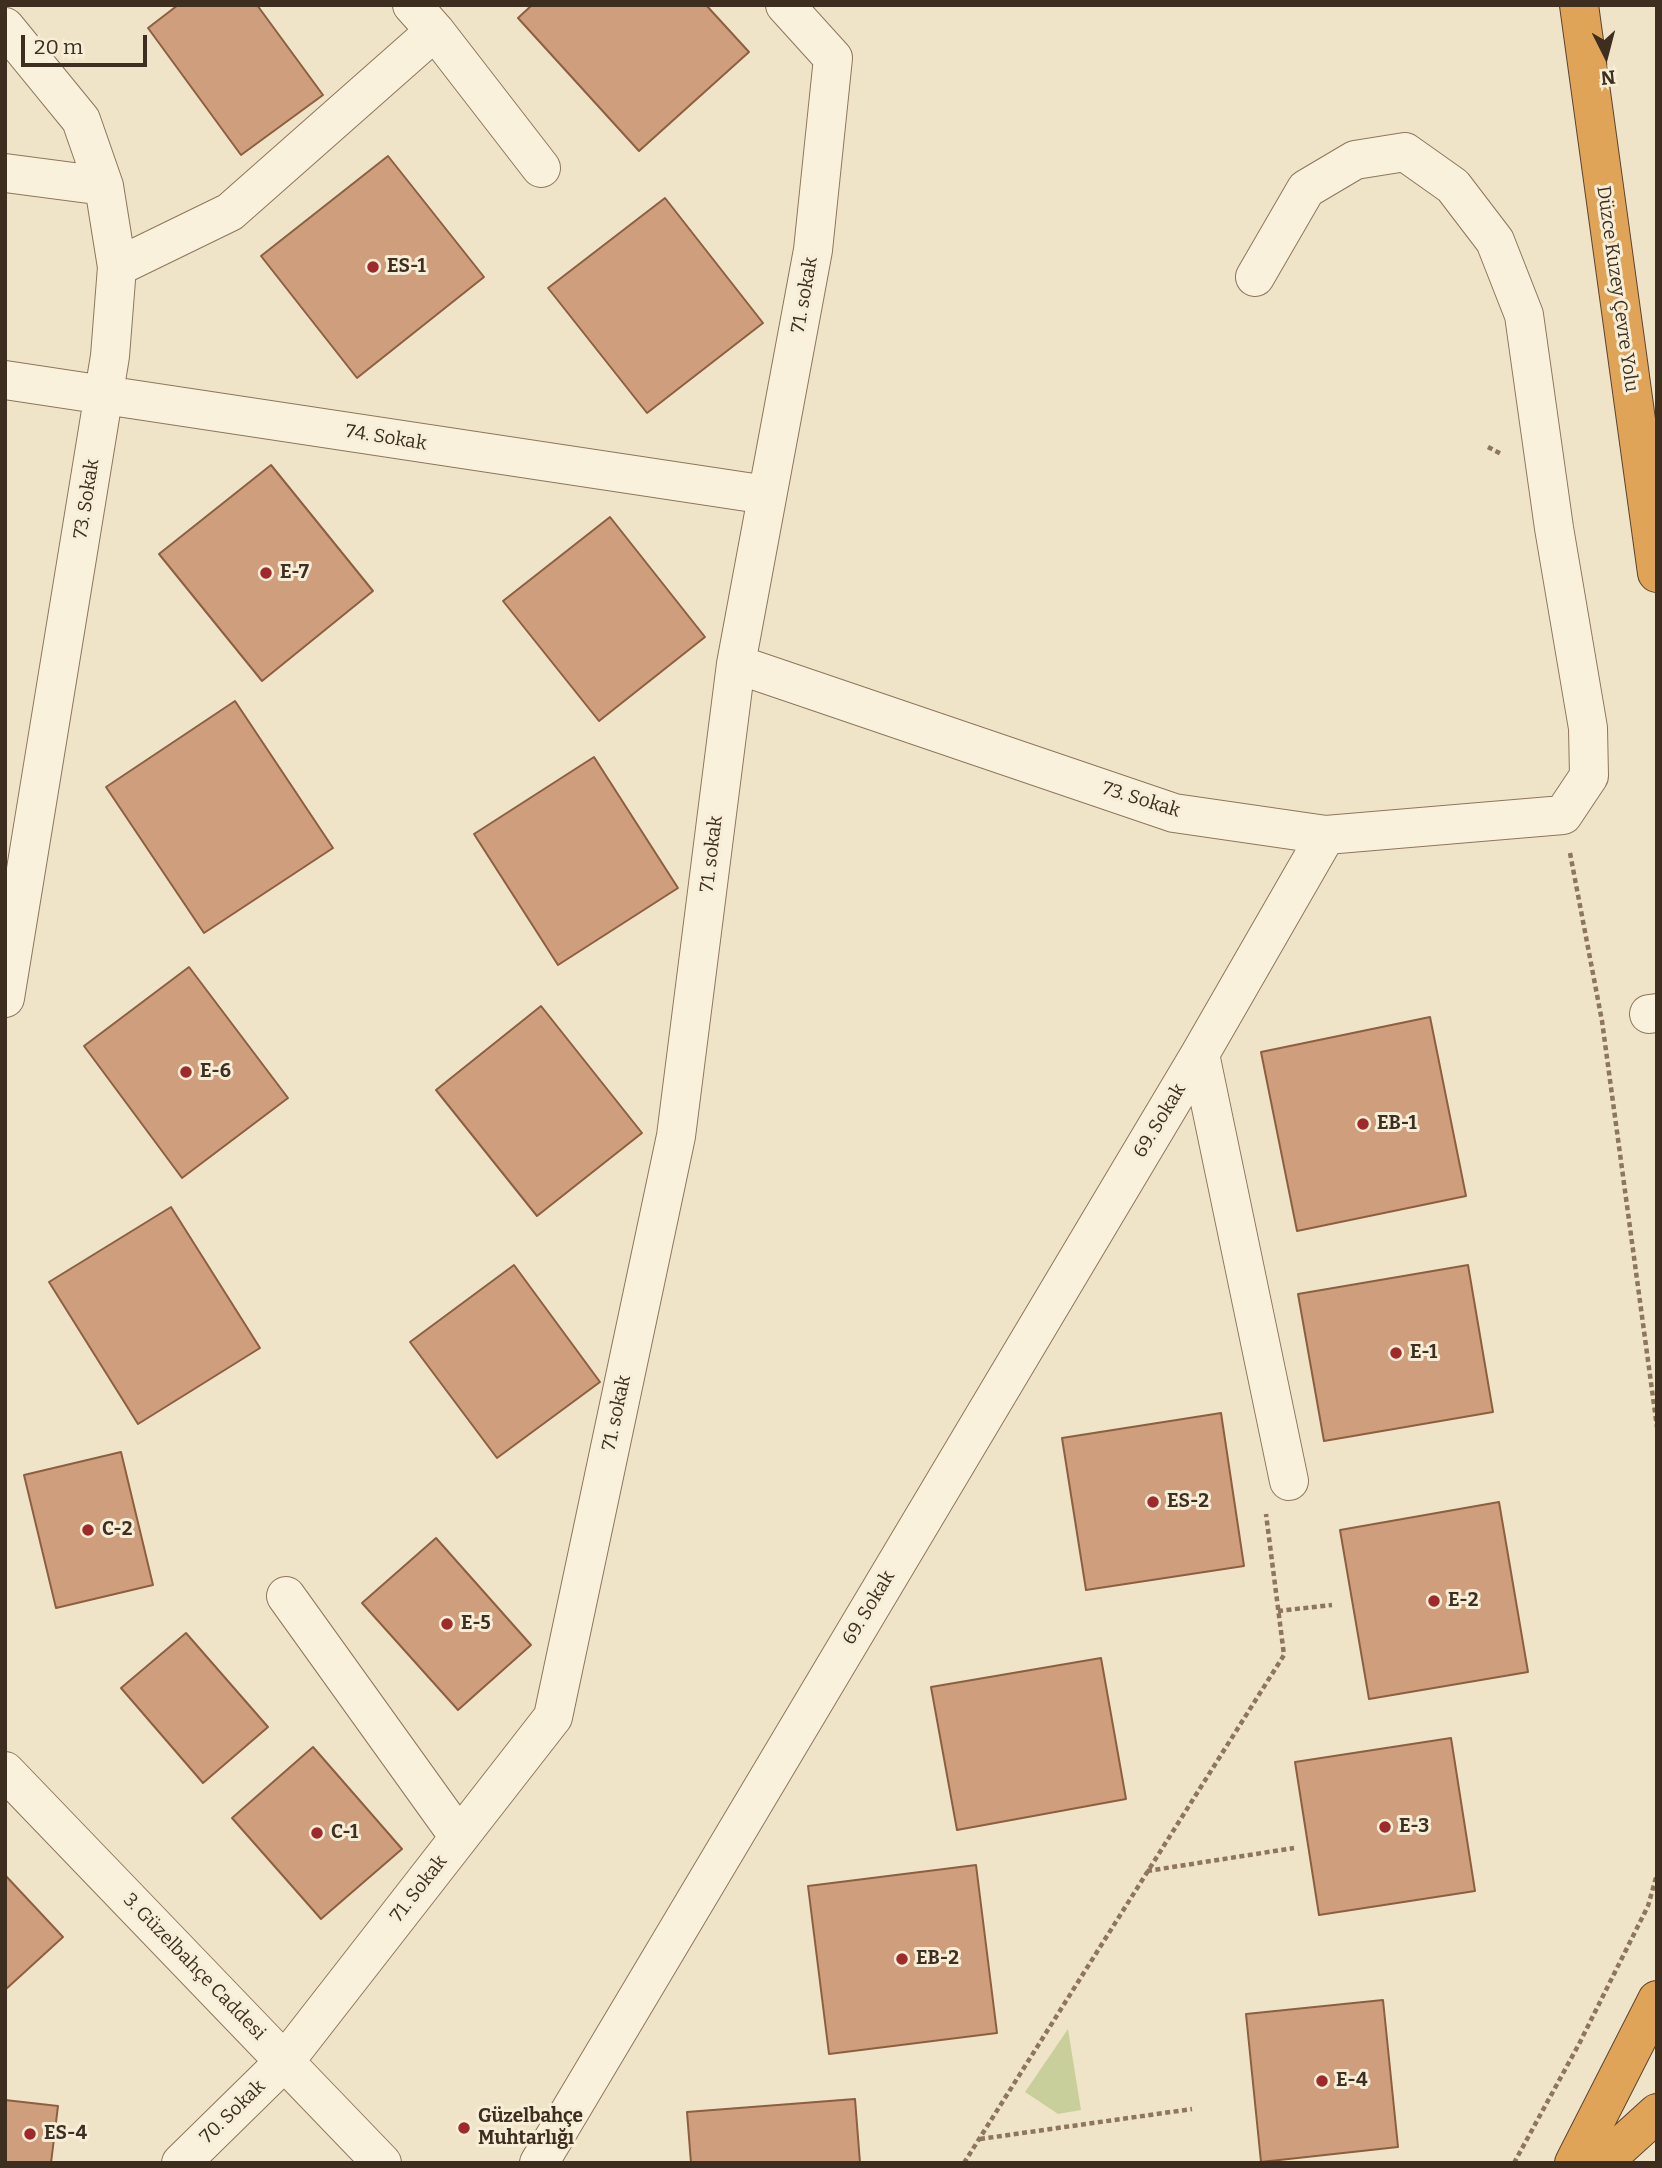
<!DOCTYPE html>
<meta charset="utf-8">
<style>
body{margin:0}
#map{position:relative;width:1662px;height:2168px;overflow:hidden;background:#f0e4c8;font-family:Bitter,serif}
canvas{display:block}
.frame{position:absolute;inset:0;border:7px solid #3d2e20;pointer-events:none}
.north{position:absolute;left:1571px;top:21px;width:70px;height:70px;-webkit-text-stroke:5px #f7eed8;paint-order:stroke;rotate:174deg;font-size:19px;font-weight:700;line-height:28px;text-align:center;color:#3d2e20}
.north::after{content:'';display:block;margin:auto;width:24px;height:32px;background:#3d2e20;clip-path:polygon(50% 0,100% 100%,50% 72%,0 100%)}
.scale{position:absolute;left:21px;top:35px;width:126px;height:32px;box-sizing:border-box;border:4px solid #3d2e20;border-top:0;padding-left:9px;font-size:21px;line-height:24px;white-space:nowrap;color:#3d2e20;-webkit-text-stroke:5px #f7eed8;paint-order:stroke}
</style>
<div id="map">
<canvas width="1662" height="2168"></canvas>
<div class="frame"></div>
<div class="north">N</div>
<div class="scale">20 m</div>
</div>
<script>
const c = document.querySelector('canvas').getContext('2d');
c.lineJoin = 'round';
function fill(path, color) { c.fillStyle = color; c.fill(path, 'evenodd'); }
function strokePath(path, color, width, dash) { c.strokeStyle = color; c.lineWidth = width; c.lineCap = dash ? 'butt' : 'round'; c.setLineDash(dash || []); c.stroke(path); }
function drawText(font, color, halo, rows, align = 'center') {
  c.font = font + ' Bitter,serif'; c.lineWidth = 6; c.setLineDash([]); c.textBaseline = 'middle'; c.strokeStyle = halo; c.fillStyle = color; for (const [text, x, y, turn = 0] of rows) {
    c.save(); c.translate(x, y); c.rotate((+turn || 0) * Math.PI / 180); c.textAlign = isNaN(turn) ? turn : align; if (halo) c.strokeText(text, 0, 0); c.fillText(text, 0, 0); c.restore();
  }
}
fill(new Path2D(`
 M1068,2029L1081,2110L1058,2114L1025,2092Z`), '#c9cf9b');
const building = new Path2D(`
 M178,5H257L323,95L241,155L148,28Z
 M532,5H706L749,52L639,151L518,18Z
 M388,156L484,277L357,378L261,256Z
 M665,198L763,323L647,413L548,288Z
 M271,465L373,591L262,681L159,554Z
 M610,517L705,637L599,721L503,601Z
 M235,701L333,848L204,933L106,787Z
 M594,757L678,888L558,965L474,834Z
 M189,967L288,1098L182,1178L84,1046Z
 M541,1006L642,1133L537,1216L436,1090Z
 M1430,1017L1466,1196L1297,1231L1261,1052Z
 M171,1207L260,1348L138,1424L49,1282Z
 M514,1265L600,1382L497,1458L410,1342Z
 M1468,1265L1493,1412L1324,1441L1298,1294Z
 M1221,1413L1244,1566L1086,1590L1062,1438Z
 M121,1452L153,1585L56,1608L24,1475Z
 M1499,1502L1528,1672L1369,1699L1340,1530Z
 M436,1538L531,1645L458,1710L362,1603Z
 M186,1633L268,1727L203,1783L121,1688Z
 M1101,1658L1126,1799L957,1830L931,1687Z
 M1451,1738L1475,1891L1319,1915L1295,1762Z
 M313,1747L402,1849L321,1919L232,1818Z
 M976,1865L997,2033L829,2054L808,1886Z
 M5,1875L63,1937L5,1990Z
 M1383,2000L1398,2147L1261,2162L1246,2014Z
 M855,2099L860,2163H691L687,2112Z
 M5,2100L58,2106L51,2163H5Z`);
fill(building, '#cf9f7d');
strokePath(building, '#8d5f41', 2);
const minor = new Path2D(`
 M412,5L435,31L541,168
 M5,27L81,120L104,186L117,267L110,356L5,998
 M5,173L104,186
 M117,267L230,212L435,31
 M5,380L767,495
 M736,664L1174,813L1326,835L1563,815L1589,776L1588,728L1554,528L1524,315L1495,241L1453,186L1405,152L1355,160L1306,189L1255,277
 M1649,1014L1657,1013
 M1200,1054L1289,1481
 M286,1596L459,1837
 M5,1771L382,2163
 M181,2163L285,2061L553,1717L676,1136L736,664L813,250L833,58L785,5
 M539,2163L1200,1054L1326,835`);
const highway = new Path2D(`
 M1579,5L1657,573
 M1574,2163L1657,2000
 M1602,2163L1657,2113`);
strokePath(minor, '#8d765c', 40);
strokePath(highway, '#5b4430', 40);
strokePath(new Path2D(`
 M1488,447L1503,455
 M1570,853L1602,1021L1657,1427
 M1278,1611L1332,1605
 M1147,1871L1294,1848
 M980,2139L1192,2109
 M964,2163L1284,1655L1266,1514
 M1514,2163L1579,2044L1648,1906L1657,1874`), '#8d765c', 4.5, [5, 3.5]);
strokePath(minor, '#faf1dc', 38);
strokePath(highway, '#e0a458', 38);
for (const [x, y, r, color] of [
 [373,267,7,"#9e2a2b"],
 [266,573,7,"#9e2a2b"],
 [186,1072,7,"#9e2a2b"],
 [1363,1124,7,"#9e2a2b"],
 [1396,1353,7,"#9e2a2b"],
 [1153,1502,7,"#9e2a2b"],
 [88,1530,7,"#9e2a2b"],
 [1434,1601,7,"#9e2a2b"],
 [447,1624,7,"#9e2a2b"],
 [1385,1827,7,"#9e2a2b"],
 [317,1833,7,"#9e2a2b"],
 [902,1959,7,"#9e2a2b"],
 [1322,2081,7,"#9e2a2b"],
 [464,2128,7,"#9e2a2b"],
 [30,2134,7,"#9e2a2b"]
]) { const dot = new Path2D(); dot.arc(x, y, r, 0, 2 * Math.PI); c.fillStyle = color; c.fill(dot); strokePath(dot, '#f7eed8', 2.5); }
drawText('bold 19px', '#3d2e20', '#f7eed8', [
 ["ES-1",387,267],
 ["E-7",280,573],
 ["E-6",200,1072],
 ["EB-1",1377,1124],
 ["E-1",1410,1353],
 ["ES-2",1167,1502],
 ["C-2",102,1530],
 ["E-2",1448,1601],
 ["E-5",461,1624],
 ["E-3",1399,1827],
 ["C-1",331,1833],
 ["EB-2",916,1959],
 ["E-4",1336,2081],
 ["Güzelbahçe",478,2117],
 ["Muhtarlığı",478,2139],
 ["ES-4",44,2134]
], 'left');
drawText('19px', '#3d2e20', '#f7eed8', [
 ["Düzce Kuzey Çevre Yolu",1617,289,82],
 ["71. sokak",805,295,-80],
 ["74. Sokak",386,438,9],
 ["73. Sokak",87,499,-81],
 ["73. Sokak",1141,800,17],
 ["71. sokak",712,854,-83],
 ["69. Sokak",1160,1121,-59],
 ["71. sokak",617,1413,-78],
 ["69. Sokak",869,1608,-59],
 ["71. Sokak",419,1889,-52],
 ["3. Güzelbahçe Caddesi",194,1967,46],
 ["70. Sokak",233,2112,-44]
]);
</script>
